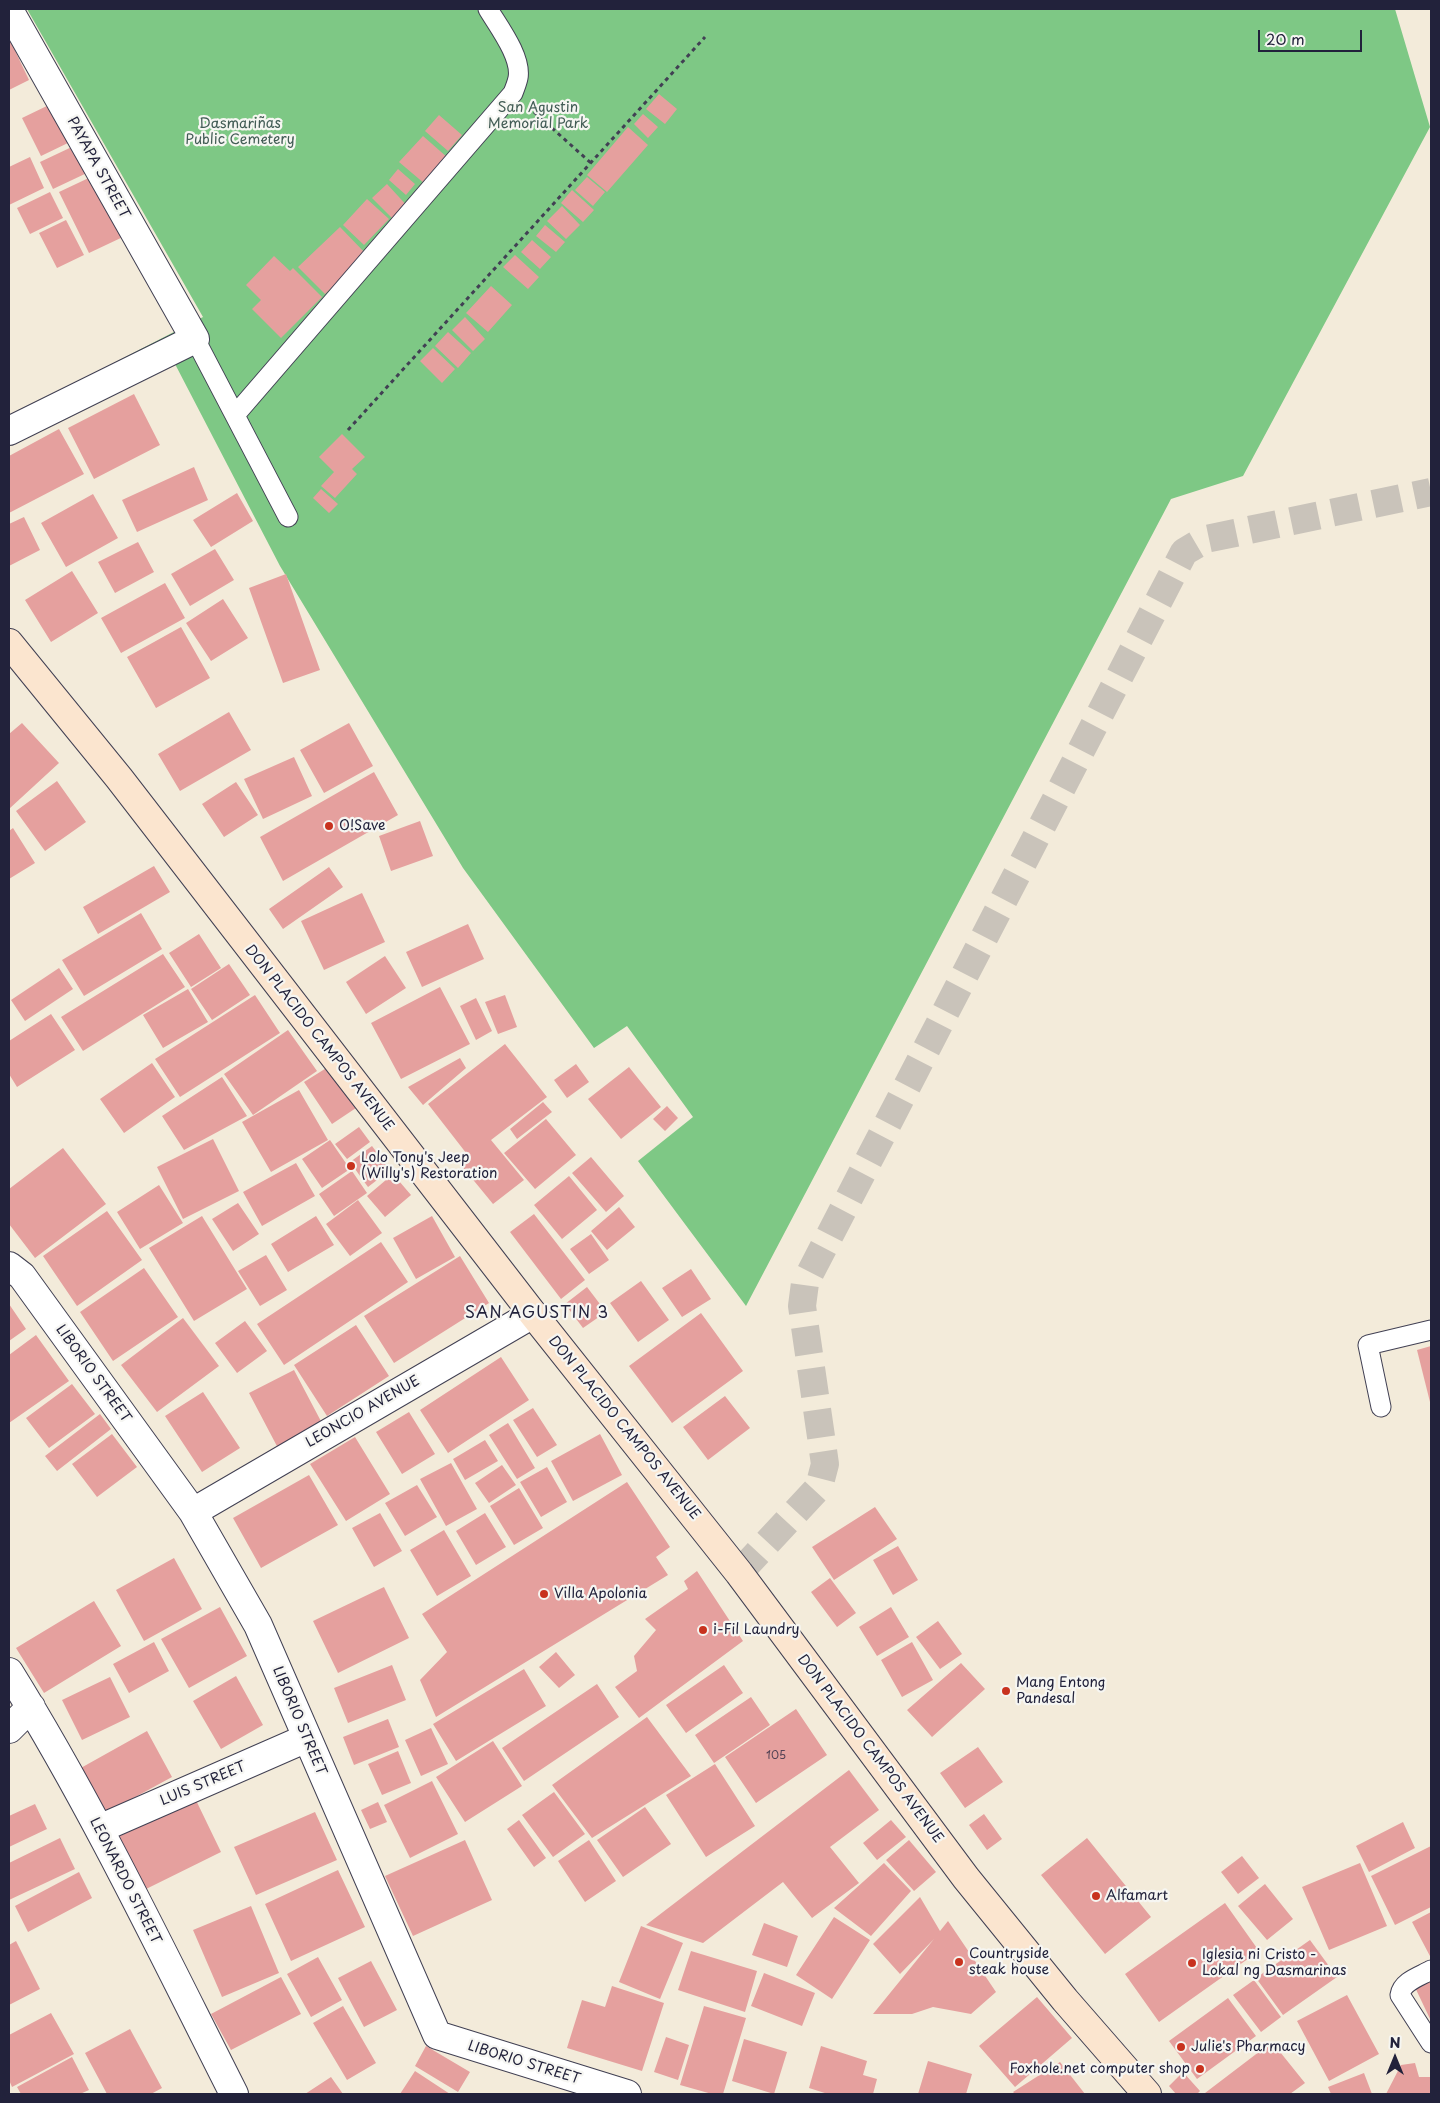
<!DOCTYPE html>
<meta charset="utf-8">
<style>
body{margin:0}
#map{position:relative;width:1440px;height:2103px;overflow:hidden;background:#f3ebda;font-family:"Playpen Sans",sans-serif}
canvas{display:block}
.frame{position:absolute;inset:0;border:10px solid #22223b;pointer-events:none}
.north{position:absolute;left:1370px;top:2033px;width:50px;height:50px;-webkit-text-stroke:4px #f6f6f2;paint-order:stroke;rotate:0deg;font-size:14px;font-weight:700;line-height:20px;text-align:center;color:#22223b}
.north::after{content:'';display:block;margin:auto;width:18px;height:22px;background:#22223b;clip-path:polygon(50% 0,100% 100%,50% 72%,0 100%)}
.scale{position:absolute;left:1258px;top:30px;width:104px;height:22px;box-sizing:border-box;border:2px solid #22223b;border-top:0;padding-left:6px;font-size:15px;line-height:18px;white-space:nowrap;color:#22223b;-webkit-text-stroke:4px #f6f6f2;paint-order:stroke}
</style>
<div id="map">
<canvas width="1440" height="2103"></canvas>
<div class="frame"></div>
<div class="north">N</div>
<div class="scale">20 m</div>
</div>
<script>
const c = document.querySelector('canvas').getContext('2d');
c.lineJoin = 'round';
function fill(path, color) { c.fillStyle = color; c.fill(path, 'evenodd'); }
function strokePath(path, color, width, dash) { c.strokeStyle = color; c.lineWidth = width; c.lineCap = dash ? 'butt' : 'round'; c.setLineDash(dash || []); c.stroke(path); }
function drawText(font, color, halo, rows, align = 'center') {
  c.font = font + ' "Playpen Sans",sans-serif'; c.lineWidth = 4.5; c.setLineDash([]); c.textBaseline = 'middle'; c.strokeStyle = halo; c.fillStyle = color; for (const [text, x, y, turn = 0] of rows) {
    c.save(); c.translate(x, y); c.rotate((+turn || 0) * Math.PI / 180); c.textAlign = isNaN(turn) ? turn : align; if (halo) c.strokeText(text, 0, 0); c.fillText(text, 0, 0); c.restore();
  }
}
fill(new Path2D(`
 M27,9H1395L1430,127L1243,476L1171,499L746,1306L638,1161L693,1117L627,1026L594,1048L463,868L280,566L175,364L9,445V417L203,317Z`), '#7ec885');
fill(new Path2D(`
 M9,38L29,80L9,90Z
 M659,94L677,109L665,124L646,109Z
 M51,104L70,142L41,156L22,118Z
 M643,114L658,127L648,138L634,124Z
 M439,115L462,135L448,151L425,131Z
 M628,127L648,145L607,192L587,175Z
 M423,136L448,158L425,184L399,162Z
 M76,145L89,172L53,189L40,162Z
 M30,157L44,188L9,205V167Z
 M398,169L415,184L406,195L389,180Z
 M95,175L125,236L89,253L59,192Z
 M587,177L605,192L593,206L575,190Z
 M387,184L410,209L396,222L372,198Z
 M572,190L594,210L583,222L561,203Z
 M50,192L63,218L30,234L17,208Z
 M367,199L389,219L364,245L343,225Z
 M562,206L580,225L566,239L547,221Z
 M66,220L84,255L57,268L39,233Z
 M545,225L565,242L556,252L536,236Z
 M340,227L367,255L325,294L298,267Z
 M532,240L551,257L540,269L521,252Z
 M515,255L539,277L528,289L503,267Z
 M274,256L290,271L293,268L322,297L281,338L252,309L261,300L246,285Z
 M491,286L512,305L488,332L466,313Z
 M465,317L485,339L473,351L452,330Z
 M448,332L471,353L458,368L435,346Z
 M433,348L455,369L442,383L420,361Z
 M134,394L160,445L94,479L68,428Z
 M59,429L84,474L9,513V456Z
 M342,434L365,457L352,469L357,474L335,498L321,486L334,472L319,457Z
 M194,467L208,500L137,532L122,500Z
 M321,489L338,504L329,513L313,498Z
 M237,493L253,521L211,547L193,520Z
 M93,494L118,538L66,567L41,523Z
 M24,517L40,550L9,566V524Z
 M138,542L154,572L115,593L98,562Z
 M215,549L234,580L190,606L171,574Z
 M72,571L98,613L51,642L25,600Z
 M286,574L320,670L283,683L249,588Z
 M165,583L185,618L121,653L101,618Z
 M223,599L248,638L211,661L186,623Z
 M181,627L210,678L156,708L127,657Z
 M229,712L251,750L180,791L158,754Z
 M22,723L59,763L9,809V734Z
 M349,723L373,766L324,793L300,750Z
 M294,757L312,796L263,819L244,779Z
 M374,772L398,815L283,881L260,837Z
 M57,781L86,822L45,851L16,811Z
 M236,782L258,815L224,837L202,804Z
 M420,821L433,856L391,871L379,836Z
 M13,828L35,863L9,879V831Z
 M154,866L170,892L98,934L83,907Z
 M329,867L343,887L283,929L269,909Z
 M362,893L385,942L324,970L301,921Z
 M141,913L162,949L84,996L62,960Z
 M468,924L484,959L422,987L406,952Z
 M199,934L221,968L191,987L169,953Z
 M163,954L185,987L83,1051L61,1017Z
 M385,956L406,988L366,1014L346,982Z
 M229,964L250,995L212,1020L191,989Z
 M59,968L73,989L25,1021L11,1000Z
 M440,987L470,1044L401,1079L371,1023Z
 M188,989L208,1022L163,1048L143,1015Z
 M255,995L280,1033L180,1097L155,1059Z
 M505,995L517,1027L498,1034L485,1002Z
 M476,998L492,1031L476,1040L460,1006Z
 M51,1014L75,1050L17,1087L9,1074V1041Z
 M288,1030L317,1071L253,1115L224,1074Z
 M505,1044L547,1097L491,1140L524,1180L493,1204L461,1165L470,1158L428,1104Z
 M460,1058L466,1068L423,1105L408,1087Z
 M152,1063L175,1097L124,1133L100,1099Z
 M576,1064L589,1082L567,1098L554,1080Z
 M328,1067L356,1108L332,1124L304,1082Z
 M629,1067L661,1107L621,1139L588,1099Z
 M222,1077L247,1116L184,1150L162,1116Z
 M299,1090L328,1140L271,1172L242,1122Z
 M543,1102L552,1112L517,1139L510,1129Z
 M667,1106L678,1118L665,1131L653,1119Z
 M546,1119L576,1155L535,1189L504,1153Z
 M359,1127L370,1142L347,1159L335,1144Z
 M213,1139L239,1191L183,1219L157,1167Z
 M330,1140L350,1169L322,1188L302,1159Z
 M372,1146L390,1170L368,1187L350,1162Z
 M63,1148L106,1204L35,1258L9,1224V1189Z
 M591,1157L624,1196L606,1212L572,1173Z
 M296,1163L315,1196L262,1226L243,1192Z
 M352,1171L367,1193L334,1216L319,1194Z
 M393,1174L411,1195L385,1217L367,1196Z
 M569,1176L597,1210L562,1239L534,1205Z
 M159,1185L183,1223L140,1249L117,1212Z
 M358,1200L382,1233L350,1256L326,1224Z
 M238,1203L259,1234L233,1251L212,1219Z
 M619,1207L635,1227L607,1250L591,1231Z
 M107,1211L142,1260L77,1306L43,1256Z
 M534,1214L585,1280L561,1299L510,1232Z
 M202,1216L247,1289L194,1321L149,1248Z
 M316,1216L334,1245L288,1272L271,1244Z
 M432,1216L455,1257L416,1279L393,1238Z
 M591,1234L609,1260L589,1274L570,1249Z
 M381,1242L408,1282L284,1365L257,1324Z
 M266,1255L287,1290L260,1306L238,1271Z
 M460,1256L489,1303L394,1363L364,1316Z
 M144,1268L178,1317L113,1361L80,1312Z
 M691,1269L711,1299L682,1317L662,1288Z
 M641,1281L669,1320L638,1342L610,1303Z
 M587,1287L606,1312L583,1328L565,1304Z
 M9,1304L26,1329L9,1341Z
 M701,1313L743,1371L672,1423L629,1366Z
 M183,1318L219,1366L157,1412L121,1365Z
 M245,1321L267,1351L237,1373L215,1343Z
 M356,1325L389,1376L327,1416L294,1365Z
 M36,1335L69,1381L9,1423V1355Z
 M1431,1346V1406L1417,1350Z
 M501,1357L529,1400L448,1453L420,1410Z
 M294,1370L324,1427L279,1450L249,1393Z
 M72,1384L95,1414L49,1448L26,1418Z
 M203,1392L240,1448L202,1472L165,1416Z
 M725,1396L750,1428L708,1460L683,1427Z
 M533,1408L557,1445L537,1457L513,1420Z
 M409,1412L435,1454L402,1474L376,1432Z
 M100,1414L111,1429L57,1471L45,1456Z
 M508,1423L535,1468L517,1479L489,1435Z
 M112,1434L137,1467L97,1497L72,1464Z
 M600,1434L622,1475L573,1501L551,1461Z
 M355,1437L390,1494L346,1521L310,1464Z
 M485,1440L498,1461L465,1480L453,1459Z
 M451,1463L477,1509L446,1526L420,1479Z
 M502,1465L516,1485L489,1503L475,1483Z
 M547,1467L567,1502L541,1517L520,1482Z
 M309,1475L338,1525L261,1568L233,1518Z
 M627,1482L670,1547L656,1557L668,1575L436,1717L420,1680L447,1652L422,1614Z
 M417,1485L437,1517L405,1536L385,1503Z
 M519,1488L543,1528L514,1545L490,1506Z
 M875,1507L897,1539L834,1580L812,1547Z
 M380,1513L402,1551L374,1567L352,1528Z
 M485,1513L506,1547L476,1565L456,1531Z
 M444,1530L471,1576L437,1596L410,1550Z
 M898,1546L918,1580L893,1595L873,1560Z
 M174,1558L202,1609L144,1641L116,1590Z
 M697,1571L743,1641L639,1718L615,1687L637,1671L634,1656L656,1630L645,1619L688,1589L684,1581Z
 M830,1578L856,1613L837,1627L811,1592Z
 M384,1587L409,1638L338,1673L313,1621Z
 M94,1601L121,1646L44,1693L16,1648Z
 M220,1607L247,1656L189,1688L161,1639Z
 M891,1607L909,1637L877,1656L859,1627Z
 M938,1621L962,1654L940,1669L916,1637Z
 M154,1642L169,1671L129,1693L113,1664Z
 M912,1642L933,1680L902,1697L881,1660Z
 M556,1652L575,1675L559,1688L539,1667Z
 M961,1663L985,1689L932,1737L907,1710Z
 M392,1665L406,1700L348,1723L334,1688Z
 M724,1665L743,1693L686,1733L666,1705Z
 M524,1669L546,1706L456,1761L433,1724Z
 M236,1676L263,1725L221,1749L193,1701Z
 M110,1677L130,1717L82,1740L62,1700Z
 M597,1684L619,1717L524,1781L502,1748Z
 M751,1697L770,1725L714,1763L695,1735Z
 M796,1709L827,1755L756,1803L725,1757Z
 M647,1717L691,1776L592,1838L552,1785Z
 M388,1719L399,1747L354,1765L343,1737Z
 M431,1728L448,1764L421,1776L405,1740Z
 M147,1731L172,1777L104,1814L79,1769Z
 M493,1741L522,1786L465,1822L436,1777Z
 M978,1747L1003,1782L965,1808L940,1773Z
 M398,1751L411,1783L382,1795L368,1764Z
 M715,1764L755,1826L706,1857L666,1795Z
 M849,1770L879,1810L830,1847L859,1883L812,1918L783,1882L703,1943L646,1925Z
 M432,1781L458,1834L410,1858L384,1805Z
 M192,1792L221,1852L140,1892L110,1832Z
 M554,1792L585,1834L553,1857L522,1815Z
 M378,1802L387,1822L370,1829L361,1810Z
 M35,1804L47,1829L9,1847V1816Z
 M645,1807L671,1844L623,1877L597,1840Z
 M315,1812L337,1860L256,1895L234,1847Z
 M984,1814L1002,1839L987,1850L969,1825Z
 M519,1820L546,1858L534,1867L507,1829Z
 M891,1820L906,1837L877,1860L863,1843Z
 M1403,1822L1415,1848L1369,1872L1356,1846Z
 M60,1838L75,1869L9,1900V1863Z
 M1087,1838L1151,1917L1105,1954L1041,1875Z
 M465,1840L492,1900L413,1936L385,1876Z
 M589,1840L616,1881L585,1902L558,1861Z
 M909,1840L936,1872L914,1891L886,1860Z
 M1431,1846V1907L1395,1925L1371,1876Z
 M1242,1856L1259,1878L1238,1894L1221,1872Z
 M884,1863L911,1891L871,1936L834,1908Z
 M1360,1863L1387,1926L1329,1950L1302,1887Z
 M338,1870L365,1927L291,1961L265,1904Z
 M79,1872L92,1898L28,1932L15,1906Z
 M1265,1884L1293,1919L1267,1940L1238,1906Z
 M920,1897L940,1931L948,1921L996,1992L971,2014L933,2007L912,2014H873L934,1939L900,1974L873,1944Z
 M1225,1903L1259,1951L1159,2022L1125,1974Z
 M251,1906L279,1973L222,1997L193,1930Z
 M1431,1912V1958L1412,1922Z
 M834,1917L870,1940L832,1999L796,1975Z
 M764,1923L798,1936L787,1967L752,1955Z
 M641,1926L683,1943L660,1999L619,1982Z
 M1310,1940L1337,1977L1283,2015L1256,1978Z
 M16,1941L40,1989L9,2005V1945Z
 M691,1951L757,1971L745,2012L678,1990Z
 M318,1957L342,2000L311,2017L287,1974Z
 M371,1961L397,2010L364,2027L338,1978Z
 M764,1973L815,1993L802,2026L751,2006Z
 M1431,1975V2021L1412,1981Z
 M281,1977L301,2014L231,2050L211,2014Z
 M1254,1980L1281,2017L1261,2032L1233,1995Z
 M612,1986L664,2003L642,2071L567,2048L582,2000L605,2007Z
 M1347,1995L1379,2054L1329,2081L1297,2021Z
 M1037,1997L1072,2038L1015,2087L979,2046Z
 M1228,1998L1256,2036L1197,2079L1169,2041Z
 M343,2006L376,2063L347,2080L313,2023Z
 M704,2006L746,2018L723,2094H712L680,2085Z
 M51,2013L74,2054L12,2087L9,2080V2035Z
 M130,2029L162,2088L151,2094H107L85,2053Z
 M666,2037L689,2045L678,2080L654,2072Z
 M744,2039L787,2052L774,2094L732,2081Z
 M1272,2042L1305,2083L1290,2094L1205,2093Z
 M426,2046L470,2072L458,2092L415,2066Z
 M821,2046L867,2061L863,2075L877,2079L873,2094H828L809,2088Z
 M72,2057L89,2090L80,2094H21L17,2087Z
 M928,2061L972,2074L966,2094H918Z
 M1060,2062L1085,2094H1015L1013,2092Z
 M1415,2063L1419,2077H1431V2094H1386L1401,2065Z
 M415,2071L450,2094H400Z
 M1183,2072L1200,2091L1197,2094H1176L1169,2086Z
 M1364,2073L1372,2094H1331L1328,2087Z
 M331,2077L343,2094H305Z`), '#e5a09e');
strokePath(new Path2D(`
 M739,1573L819,1487L825,1464L802,1306L805,1283L1184,552L1206,539L1431,492`), '#c9c3ba', 28, [28, 14]);
const lane = new Path2D(`
 M195,339L288,517
 M235,415L513,93C515,88 517,83 518,78C522,57 498,26 488,9
 M1381,1407L1368,1345L1431,1330
 M1431,1970C1421,1976 1402,1981 1400,1995L1431,2043`);
const street = new Path2D(`
 M9,10L195,339L9,431
 M9,1266L22,1276L193,1512L258,1625L437,2035L627,2094
 M193,1512L533,1314
 M9,1672C93,1807 162,1952 234,2094
 M9,1729L31,1707
 M99,1829L307,1738`);
const secondary = new Path2D(`
 M9,643L119,778L533,1314L739,1573L966,1878L1065,2000L1147,2094`);
strokePath(lane, '#414053', 21);
strokePath(street, '#414053', 30);
strokePath(secondary, '#414053', 30);
strokePath(new Path2D(`
 M534,112L591,163
 M348,430L705,37`), '#414053', 3, [4, 4]);
strokePath(lane, '#fff', 19);
strokePath(street, '#fff', 28);
strokePath(secondary, '#fbe5cf', 28);
for (const [x, y, r, color] of [
 [329,826,5,"#c8321e"],
 [351,1166,5,"#c8321e"],
 [544,1594,5,"#c8321e"],
 [703,1630,5,"#c8321e"],
 [1006,1691,5,"#c8321e"],
 [1096,1896,5,"#c8321e"],
 [959,1962,5,"#c8321e"],
 [1192,1963,5,"#c8321e"],
 [1181,2047,5,"#c8321e"],
 [1200,2069,5,"#c8321e"]
]) { const dot = new Path2D(); dot.arc(x, y, r, 0, 2 * Math.PI); c.fillStyle = color; c.fill(dot); strokePath(dot, '#f6f6f2', 2); }
drawText('11px', '#534254', null, [
 ["105",776,1756]
]);
drawText('14px', '#425c55', '#f6f6f2', [
 ["San Agustin",538,108],
 ["Memorial Park",538,124],
 ["Dasmariñas",240,124],
 ["Public Cemetery",240,140]
]);
drawText('14px', '#22223b', '#f6f6f2', [
 ["PAYAPA STREET",98,168,61],
 ["DON PLACIDO CAMPOS AVENUE",319,1038,52],
 ["LIBORIO STREET",93,1374,54],
 ["LEONCIO AVENUE",363,1412,-30],
 ["DON PLACIDO CAMPOS AVENUE",624,1428,51],
 ["LIBORIO STREET",299,1721,67],
 ["DON PLACIDO CAMPOS AVENUE",870,1749,53],
 ["LUIS STREET",203,1784,-23],
 ["LEONARDO STREET",125,1881,63],
 ["LIBORIO STREET",524,2063,17]
]);
drawText('14px', '#22223b', '#f6f6f2', [
 ["O!Save",339,826],
 ["Lolo Tony's Jeep",361,1158],
 ["(Willy's) Restoration",361,1174],
 ["Villa Apolonia",554,1594],
 ["i-Fil Laundry",713,1630],
 ["Mang Entong",1016,1683],
 ["Pandesal",1016,1699],
 ["Alfamart",1106,1896],
 ["Countryside",969,1954],
 ["steak house",969,1970],
 ["Iglesia ni Cristo -",1202,1955],
 ["Lokal ng Dasmarinas",1202,1971],
 ["Julie's Pharmacy",1191,2047],
 ["Foxhole.net computer shop",1190,2069,"right"]
], 'left');
c.letterSpacing = '1px';
drawText('16px', '#22223b', '#f6f6f2', [
 ["SAN AGUSTIN 3",537,1314]
]);
c.letterSpacing = '0px';
</script>
